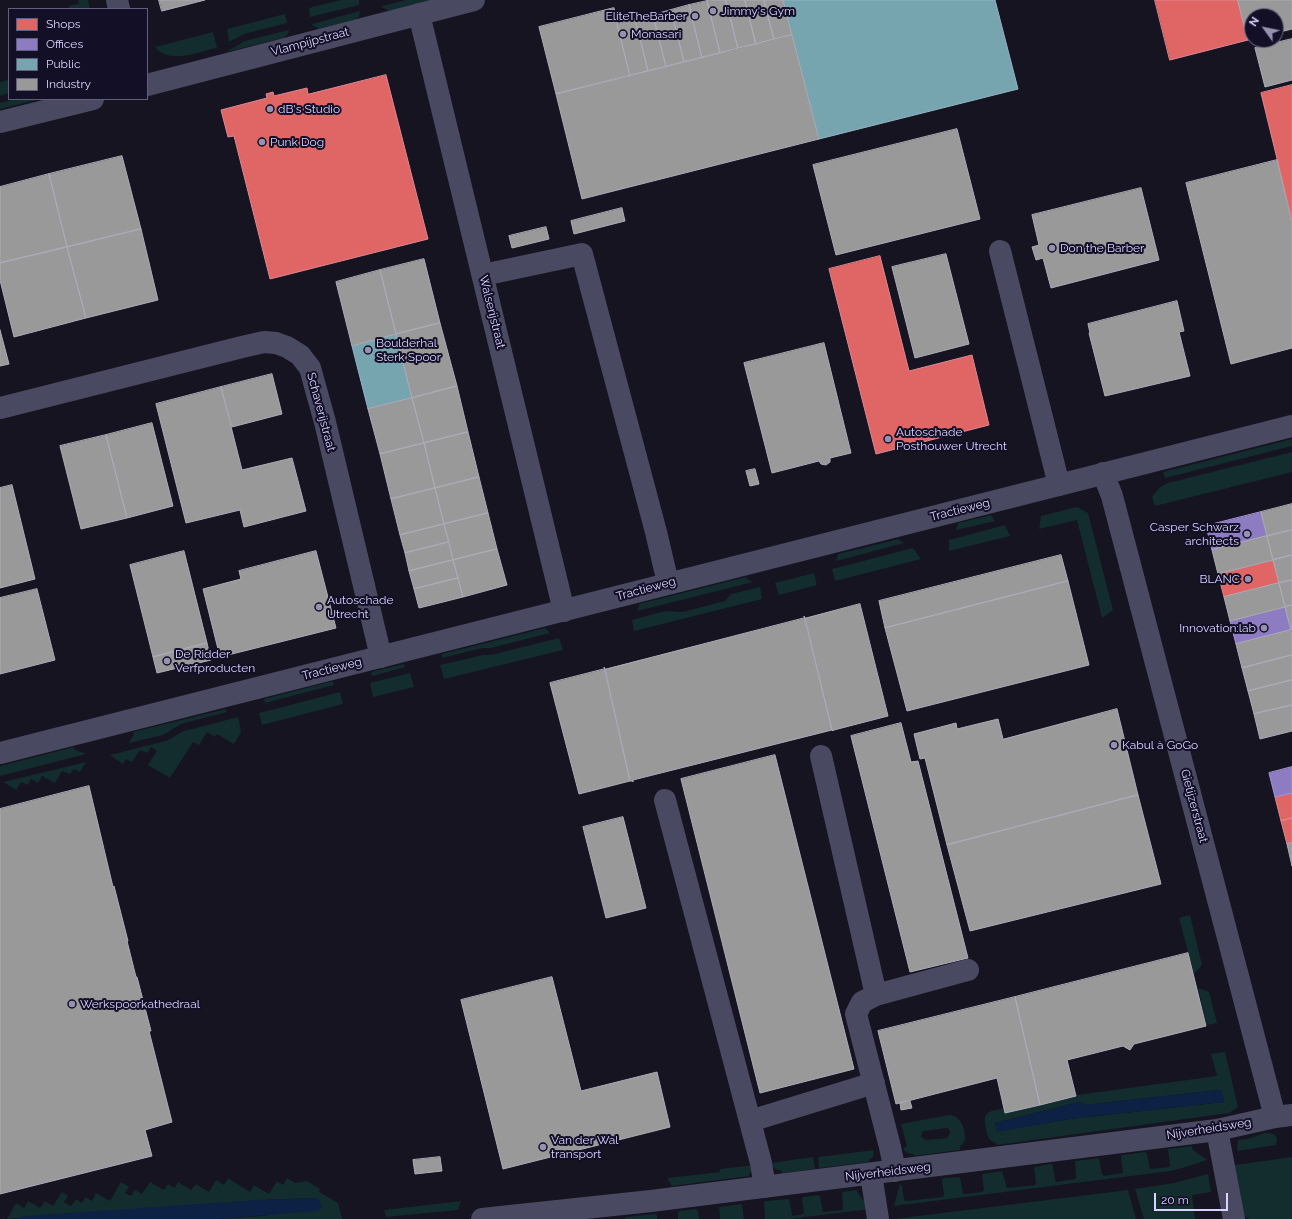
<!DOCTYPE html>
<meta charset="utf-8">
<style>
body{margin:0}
#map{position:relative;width:1292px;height:1219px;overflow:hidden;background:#161421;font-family:Raleway,sans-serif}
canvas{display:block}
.legend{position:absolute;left:8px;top:8px;width:140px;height:92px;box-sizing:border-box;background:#130f26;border:1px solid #625e7d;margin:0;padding:5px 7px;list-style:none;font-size:12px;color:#d9d4ff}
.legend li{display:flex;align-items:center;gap:8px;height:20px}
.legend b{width:20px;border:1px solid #625e7d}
.north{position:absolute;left:1244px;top:8px;width:40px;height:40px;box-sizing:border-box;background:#130f26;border:1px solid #625e7d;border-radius:50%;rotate:303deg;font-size:11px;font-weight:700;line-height:16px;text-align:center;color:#d9d4ff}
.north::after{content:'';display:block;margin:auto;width:14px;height:18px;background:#9591b1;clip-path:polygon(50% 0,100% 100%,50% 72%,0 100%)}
.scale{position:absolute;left:1154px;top:1193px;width:74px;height:18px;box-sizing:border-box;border:2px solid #d9d4ff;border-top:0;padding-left:5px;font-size:12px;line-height:14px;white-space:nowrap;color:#d9d4ff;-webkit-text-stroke:3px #130f26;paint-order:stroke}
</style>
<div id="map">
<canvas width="1292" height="1219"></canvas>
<ul class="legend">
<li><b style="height:11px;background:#e06666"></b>Shops</li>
<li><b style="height:11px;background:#8e7cc3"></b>Offices</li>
<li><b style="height:11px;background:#76a5af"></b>Public</li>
<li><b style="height:11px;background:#999"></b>Industry</li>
</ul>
<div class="north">N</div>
<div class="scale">20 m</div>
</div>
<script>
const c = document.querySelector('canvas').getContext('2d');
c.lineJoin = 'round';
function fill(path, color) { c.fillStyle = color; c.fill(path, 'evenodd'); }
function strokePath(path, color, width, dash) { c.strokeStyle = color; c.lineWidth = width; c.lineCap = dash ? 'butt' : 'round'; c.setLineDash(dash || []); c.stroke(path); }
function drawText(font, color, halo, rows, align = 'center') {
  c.font = font + ' Raleway,sans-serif'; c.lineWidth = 4; c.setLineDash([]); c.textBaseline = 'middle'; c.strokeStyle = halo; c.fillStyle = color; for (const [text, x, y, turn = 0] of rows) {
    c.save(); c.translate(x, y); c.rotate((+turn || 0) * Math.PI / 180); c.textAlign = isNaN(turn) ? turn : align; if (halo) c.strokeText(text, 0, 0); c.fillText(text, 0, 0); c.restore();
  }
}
fill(new Path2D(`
 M78,0H88L90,9H69V6L79,4Z
 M340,0H359V5L310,17L309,8Z
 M406,0H432L389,11L382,7V6Z
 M360,11L359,17L354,20L319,29L312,25V24Z
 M285,14L287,23L244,34L229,42L227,29Z
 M289,30L288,34L283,38L226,52L245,41Z
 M213,32L217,48C198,52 170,65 155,47Z
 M9,80V93L0,96V82Z
 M15,99H40L0,109V103Z
 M1292,439V446L1165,478L1163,472Z
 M1292,452V472L1155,506L1152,497L1159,488L1168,483Z
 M1077,507L1088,513L1113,610L1102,618L1077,520L1039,529L1041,516Z
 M991,515L995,521L956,530L958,523Z
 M1005,525L1010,536L949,551V540Z
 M899,539V540L904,543L836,561L838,554Z
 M913,548L921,559L835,581L832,569Z
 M814,573L817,585L779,595L775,583Z
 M746,577L747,579L753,582L637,611L639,606V604Z
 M760,587L762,599L634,631L632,620L665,611L683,612L725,601L731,594Z
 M545,628L550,633L491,648H482L442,658V654Z
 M559,638L563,650L444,679L440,665L483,655H491Z
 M404,664L405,667L372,676L371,672Z
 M410,673L414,687L373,697L370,683Z
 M333,681L334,685L265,703L264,699Z
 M340,692L343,704L262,725L259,713Z
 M226,709L227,712L181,724L163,735L129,743L134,734L133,732Z
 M238,717L241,732L234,744L217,734L215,737L207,732L199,745L193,742L170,778L148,765L157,751L151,747L147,753L140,750L132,762L126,759L123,764L110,755L166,741L184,731Z
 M74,747V749L86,754L0,776V766Z
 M86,762L80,772L74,769L70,774L62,771L55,783L42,776L38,783L31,779L28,785L21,782L16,790L3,782Z
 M1190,915L1202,965L1194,974L1179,918Z
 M1198,988L1209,992L1217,1023L1207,1025Z
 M1223,1052H1225L1238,1107L1229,1113L997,1145L996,1143C994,1142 993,1142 990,1140C987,1136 983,1120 986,1115C989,1110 998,1110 1004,1108L1006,1113L1077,1095L1217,1076L1211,1054ZM1219,1090H1221L1224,1102L1070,1119L997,1131L995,1123L1079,1102L1084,1105Z
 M949,1115C962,1116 965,1129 965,1140L960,1147V1150L914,1156V1154C909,1154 905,1153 903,1148L907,1146L901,1124ZM946,1128L949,1129L950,1133L947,1138L927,1140L921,1137L922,1132L924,1131Z
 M1265,1133L1274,1134L1277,1138L1276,1145L1237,1151L1238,1140L1247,1139Z
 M1192,1146V1149L1207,1160L1186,1167L1170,1171L894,1206L900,1184L902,1186L904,1200L906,1201L943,1197L944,1195L942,1180L943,1178L960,1177L963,1194L982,1192L984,1190L982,1175L983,1174L1002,1171L1007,1188L1035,1185L1036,1183L1034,1167L1051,1164L1053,1166L1055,1180L1056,1182L1075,1179L1076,1178L1075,1161L1099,1158L1102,1174L1104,1176L1123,1173L1121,1157L1122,1155L1145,1152L1147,1154L1150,1169L1169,1167L1170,1165L1168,1149Z
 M874,1150L873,1157L869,1160V1162L819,1168L818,1157Z
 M813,1157L815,1169L782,1173V1171L775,1169L771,1163Z
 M1292,1157V1219H1249L1242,1214L1240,1190L1232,1183L1235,1165Z
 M754,1165L753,1171L749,1174V1176L672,1186L667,1178L720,1172V1169Z
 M1208,1174L1211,1192L1192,1195L1195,1219H1144L1135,1189L1174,1183Z
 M228,1178L250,1192L254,1185L269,1194L277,1181L283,1185L287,1178L295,1183L307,1181L320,1189L319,1192L338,1203L342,1219H218L262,1216L322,1206L316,1198L259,1200L7,1219L16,1203L24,1208L28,1201L40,1208L45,1201L53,1206L62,1192L68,1196L64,1202L71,1206L76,1199L82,1203L85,1197L92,1201L96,1193L110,1201L121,1182L129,1187L125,1193L131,1196L135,1190L142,1194L150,1182L164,1190L168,1184L175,1188L178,1182L191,1190L196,1184L209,1192L216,1180L224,1185Z
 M857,1190V1192L870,1209L789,1219H764L765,1218L764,1203L765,1201L789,1199L792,1215L793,1216L802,1214L804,1213L802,1199L803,1197L818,1195L820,1196L823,1212L842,1210L843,1208L842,1192Z
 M1128,1190L1136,1219H894Z
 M461,1201L458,1210L386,1217L384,1210Z
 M742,1204L744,1219H720L719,1207Z
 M696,1209L698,1211L699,1219H678V1213L679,1211Z
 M655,1214L657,1215V1219H625L626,1217Z`), '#132c2d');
fill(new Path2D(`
 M1219,1090H1221L1224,1102L1070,1119L997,1132L995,1123L1079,1102L1084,1105Z
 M317,1198L322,1206L319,1210L316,1211L218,1219H17L25,1216L259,1200Z`), '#0d2144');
const shops = new Path2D(`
 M1155,0H1238L1248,40L1170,60Z
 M386,75L428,239L270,279L234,136L228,137L221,110L267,98L266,94L273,92L274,96L307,88L308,94Z
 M1292,85V220L1261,93Z
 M880,256L909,371L972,355L989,425L876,454L829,269Z
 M1273,560L1279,583L1224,597L1218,574Z
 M1292,793V818L1281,821L1275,797Z
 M1292,818V843L1287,844L1281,821Z`);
fill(shops, '#e06666');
strokePath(shops, '#de8794', 1);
const offices = new Path2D(`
 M1261,512L1267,536L1212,550L1206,526Z
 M1285,607L1291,630L1236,644L1230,621Z
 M1292,767V793L1275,797L1269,773Z`);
fill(offices, '#8e7cc3');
strokePath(offices, '#a496d5', 1);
const public = new Path2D(`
 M783,0H995L1018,89L819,139Z
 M396,334L412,398L368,409L352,346Z`);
fill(public, '#76a5af');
strokePath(public, '#94b3c7', 1);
const industry = new Path2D(`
 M159,0H205L162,11Z
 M711,0H726L738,48L720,53L707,1Z
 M726,0H745L756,44L738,48Z
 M745,0H764L774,39L756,44Z
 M764,0H783L792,35L774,39Z
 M1238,0H1292V29L1276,33V16H1252V39L1248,40Z
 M707,1L720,53L702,58L689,5Z
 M689,5L702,58L684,62L671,10Z
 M614,8L618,23L617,24L630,76L556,94L539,27Z
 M671,10L684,62L666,67L653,15Z
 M653,15L666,67L648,71L635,19Z
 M635,19L648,71L630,76L617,24Z
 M792,35L819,139L582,199L556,94Z
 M1292,39V80L1265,87L1255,48Z
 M957,129L980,219L836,255L813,165Z
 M122,156L141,229L67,247L49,174Z
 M1277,160L1292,223V348L1231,364L1186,183Z
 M49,174L67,247L0,263V187Z
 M1141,188L1159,260L1051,288L1043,258L1036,260L1032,247L1039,245L1032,215Z
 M622,208L625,221L574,234L571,221Z
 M546,227L549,239L512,248L509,236Z
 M141,229L158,300L86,318L67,247Z
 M67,247L86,318L14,337L0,280V263Z
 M946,254L969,344L915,358L892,267Z
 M424,259L440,323L396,334L380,270Z
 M380,270L396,334L352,346L336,282Z
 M1177,301L1184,331L1179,332L1190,376L1105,396L1089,333H1090L1088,324Z
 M440,323L457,386L412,398L396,334Z
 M0,330L9,364L0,366Z
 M824,343L851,453L830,458V462L826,465L821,464L819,461L772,473L744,363Z
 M272,374L282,414L232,427L221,387Z
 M457,386L468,432L424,443L412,398Z
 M221,387L242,470L292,458L306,511L244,527L240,510L186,523L156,404Z
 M412,398L424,443L380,454L368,409Z
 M152,423L173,506L127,518L106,435Z
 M468,432L479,477L435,488L424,443Z
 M106,435L127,518L81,529L60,446Z
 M424,443L435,488L391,499L380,454Z
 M755,469L759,484L750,486L746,471Z
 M479,477L488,513L444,524L435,488Z
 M12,485L35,579L0,588V488Z
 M435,488L444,524L400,535L391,499Z
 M1292,504V530L1267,536L1261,512Z
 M488,513L497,549L453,560L444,524Z
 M444,524L449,542L405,553L400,535Z
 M1292,530V555L1273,560L1267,536Z
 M1267,536L1273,560L1218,574L1212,550Z
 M449,542L453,560L409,571L405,553Z
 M497,549L507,585L463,597L453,560Z
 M184,551L207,643L153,657L130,565Z
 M316,551L336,628L220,657L203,589L241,579L239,571Z
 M1061,555L1068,581L885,628L879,601Z
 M1292,555V580L1279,583L1273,560Z
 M453,560L458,578L414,589L409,571Z
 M458,578L463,597L419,608L414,589Z
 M1292,580V605L1285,607L1279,583Z
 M1068,581L1089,665L907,711L885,628Z
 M1279,583L1285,607L1230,621L1224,597Z
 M37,589L55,660L0,674V598Z
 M860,604L888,716L834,730L833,731L832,730L804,616L805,618Z
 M1292,605V630H1291L1285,607Z
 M805,618L832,730L633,780V782V781H630L604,667L605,669Z
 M1291,630L1292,635V655L1242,668L1236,644Z
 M207,643L211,660L157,673L153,657Z
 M1292,655V680L1248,691L1242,668Z
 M605,669L630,781L579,794L550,683Z
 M1292,680V705L1254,714L1248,691Z
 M1292,705V731L1260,739L1254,714Z
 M1117,709L1138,795L947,845L925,758L920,759L914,734L956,723L957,729L998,719L1003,739Z
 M901,723L911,762L918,761L968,958L910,972L851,736Z
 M775,755L854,1069L760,1093L681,779Z
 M89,786L113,887L114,886L128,941H127L136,977H137L151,1031H149L172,1122L145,1130L152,1156L0,1194V809Z
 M1138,795L1161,884L970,931L947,845Z
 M623,817L646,908L606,918L583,827Z
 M1292,843V866L1287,844Z
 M1188,953L1206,1026L1134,1044L1130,1050L1123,1046L1067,1060L1076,1096L1040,1105L1015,997Z
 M552,977L581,1091L657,1072L670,1127L503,1169L461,1000Z
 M1015,997L1040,1105L1005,1113L997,1078L896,1104L878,1031Z
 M910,1101L912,1108L901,1110L900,1103Z
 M440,1157L442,1171L415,1174L413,1160Z`);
fill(industry, '#999');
strokePath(industry, '#acabb8', 1);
strokePath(new Path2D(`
 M117,0L119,9
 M419,14L564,611
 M147,85L474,0
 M0,122L93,99
 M1000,251L1059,485
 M483,275L582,254L656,532L668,583
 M0,408L242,347L264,342L276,343L287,347L300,355L310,368L325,422L381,657
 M1103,473L1112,496L1275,1117
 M0,753L1292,426
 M821,756L876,995L862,1002L856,1014L890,1147L895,1171
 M665,800L761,1163L765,1187
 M876,995L968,970
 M750,1121L874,1083
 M1217,1130L1234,1219
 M871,1174L878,1219
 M482,1219L651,1201L1217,1130L1275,1117L1292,1115`), '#4a4962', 22);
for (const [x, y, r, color] of [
 [713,11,4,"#9591b1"],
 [695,16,4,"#9591b1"],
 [623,34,4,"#9591b1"],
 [270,109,4,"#9591b1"],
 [262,142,4,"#9591b1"],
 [1052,248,4,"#9591b1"],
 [368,350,4,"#9591b1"],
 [888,439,4,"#9591b1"],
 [1247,534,4,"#9591b1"],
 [1248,579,4,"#9591b1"],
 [319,607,4,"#9591b1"],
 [1264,628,4,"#9591b1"],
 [167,661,4,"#9591b1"],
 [1114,745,4,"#9591b1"],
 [72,1004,4,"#9591b1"],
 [543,1147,4,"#9591b1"]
]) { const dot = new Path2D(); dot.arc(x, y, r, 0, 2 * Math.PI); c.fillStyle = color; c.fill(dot); strokePath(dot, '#130f26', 1.5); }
drawText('12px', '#d9d4ff', '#130f26', [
 ["Jimmy's Gym",721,11],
 ["EliteTheBarber",687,16,"right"],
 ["Monasari",631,34],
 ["dB's Studio",278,109],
 ["Punk Dog",270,142],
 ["Don the Barber",1060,248],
 ["Boulderhal",376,343],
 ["Sterk Spoor",376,357],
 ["Autoschade",896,432],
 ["Posthouwer Utrecht",896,446],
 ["Casper Schwarz",1239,527,"right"],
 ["architects",1239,541,"right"],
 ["BLANC",1240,579,"right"],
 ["Autoschade",327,600],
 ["Utrecht",327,614],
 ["Innovation:lab",1256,628,"right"],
 ["De Ridder",175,654],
 ["Verfproducten",175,668],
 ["Kabul à GoGo",1122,745],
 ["Werkspoorkathedraal",80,1004],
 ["Van der Wal",551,1140],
 ["transport",551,1154]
], 'left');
drawText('12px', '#d9d4ff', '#130f26', [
 ["Vlampijpstraat",310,42,-15],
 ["Walserijstraat",492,312,76],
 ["Schaverijstraat",321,412,75],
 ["Tractieweg",960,510,-14],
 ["Tractieweg",646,589,-15],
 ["Tractieweg",332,669,-14],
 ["Gietijzerstraat",1194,806,75],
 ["Nijverheidsweg",1209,1129,-9],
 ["Nijverheidsweg",888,1172,-7]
]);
</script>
